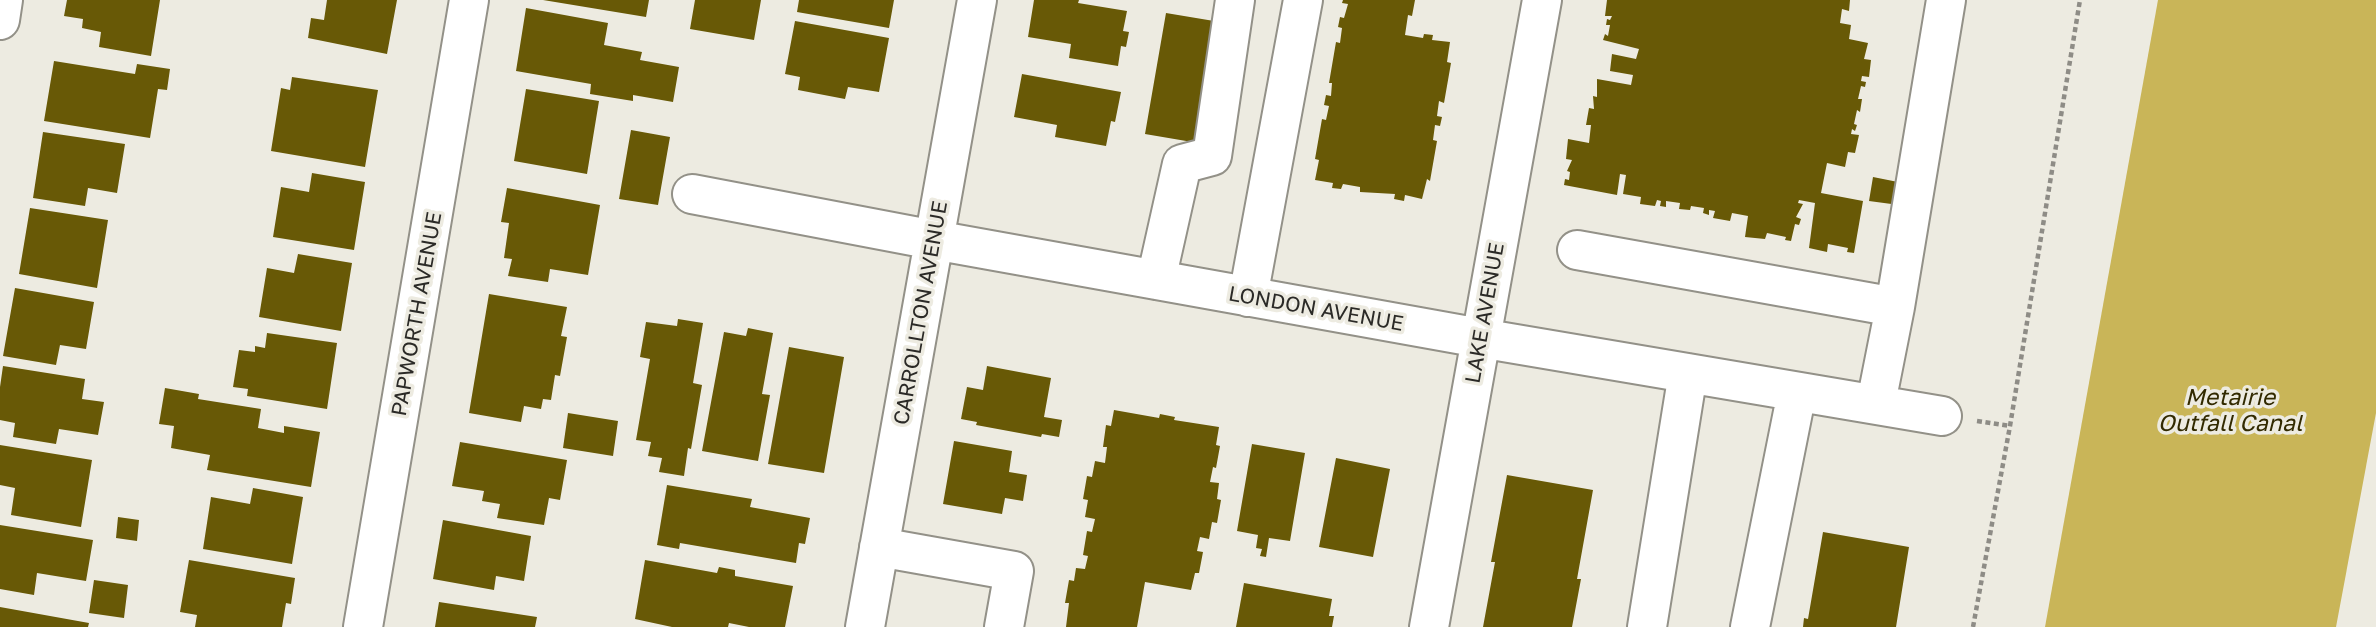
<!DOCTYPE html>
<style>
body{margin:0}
canvas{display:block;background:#edebe1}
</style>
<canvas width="2376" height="627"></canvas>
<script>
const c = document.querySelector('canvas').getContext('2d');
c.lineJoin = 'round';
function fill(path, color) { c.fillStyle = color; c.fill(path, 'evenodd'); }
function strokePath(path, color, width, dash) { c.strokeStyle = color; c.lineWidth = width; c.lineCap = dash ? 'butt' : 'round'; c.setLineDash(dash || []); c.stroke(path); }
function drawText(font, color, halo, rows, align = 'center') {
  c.font = font + ' "Golos Text",sans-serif'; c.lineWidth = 7; c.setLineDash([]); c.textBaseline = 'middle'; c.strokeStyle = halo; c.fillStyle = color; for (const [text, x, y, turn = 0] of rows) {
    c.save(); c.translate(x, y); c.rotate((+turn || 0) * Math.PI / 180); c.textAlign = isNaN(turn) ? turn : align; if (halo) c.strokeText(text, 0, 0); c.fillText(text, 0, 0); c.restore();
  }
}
fill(new Path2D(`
 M2158,0H2376V413L2336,627H2045Z`), '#c9b558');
fill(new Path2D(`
 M67,0H160L151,56L99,47L101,32L82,28L83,19L64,16Z
 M327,0H397L387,54L308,38L311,18L324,20Z
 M543,0H649L646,17Z
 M695,0H761L754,40L690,29Z
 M799,0H894L889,28L797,12Z
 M1034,0H1079L1078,3L1127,11L1123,31L1129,32L1126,47L1121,46L1118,66L1069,58L1071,44L1028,37Z
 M1343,0H1415L1412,16L1408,15L1405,35L1423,38L1424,34L1433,35L1432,40L1450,42L1447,62L1451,63L1444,103L1439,101L1437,116L1442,117L1440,126L1435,125L1433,140L1437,141L1430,181L1427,179L1422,199L1405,195L1404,201L1394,199L1395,194L1360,192V187L1343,184L1341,189L1332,188L1333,183L1315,180L1319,160L1315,159L1322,119L1326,120L1329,106L1324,105L1326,95L1331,96L1332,83H1329L1336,42L1340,43L1342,28L1338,27L1340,17L1344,18L1348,4L1342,3Z
 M1607,0H1850L1849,11L1842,9L1840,23L1851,25L1849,39L1868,43L1864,59L1871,60L1869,77L1862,76L1861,81L1866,82L1865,87L1861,86L1858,99H1862L1860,112L1857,110L1854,124L1857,125L1855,131L1852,129L1851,134L1859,135L1855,153L1848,152L1845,167L1827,163L1821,193L1863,201L1854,253L1847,252L1848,248L1828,244L1827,252L1809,248L1815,203L1799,200L1798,203L1803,204L1796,217L1801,219L1799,225L1795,224L1791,241L1785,240L1786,237L1767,233L1765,239L1745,237L1748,216L1732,213L1730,221L1713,218L1715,211L1709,210V215L1703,213L1704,208L1691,206L1690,210L1679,209L1680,203L1666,201V207L1660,206L1661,201L1657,200L1655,206L1640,204L1641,197L1623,194L1626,175L1620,174L1617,195L1564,185L1565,179L1569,180L1570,172L1567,171L1572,160L1566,159L1568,139L1589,143L1591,125H1586L1589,108L1594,109L1593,96L1597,97V79L1631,85L1633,75L1610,71L1612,54L1636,59L1639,49L1603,40L1605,34L1608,36L1610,25H1606L1607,19L1610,20L1612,16H1605Z
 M526,8L608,23L604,45L642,52L640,60L679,67L673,102L633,95V101L590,94L591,84L516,71Z
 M1166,13L1220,22L1198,143L1145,134Z
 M795,21L889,38L879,92L848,87L845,99L798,90L800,77L785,74Z
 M54,61L135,74L137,64L170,69L167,90L158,89L150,138L44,121Z
 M1022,74L1121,92L1115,122L1111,121L1106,146L1055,137L1057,125L1014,117Z
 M292,77L378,90L365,167L271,151L281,88L290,90Z
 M526,89L599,101L587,174L514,161Z
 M631,130L670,137L658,205L619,199Z
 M43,132L125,144L117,193L88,188L85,206L33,198Z
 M312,173L365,182L354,250L273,237L281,187L309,192Z
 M1873,177L1903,183L1899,205L1869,201Z
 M507,188L600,205L588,275L550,269L548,282L508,276L512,259L504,258L509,223L501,222Z
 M30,208L108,220L97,288L19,274Z
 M298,254L352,263L341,331L259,317L267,268L294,273Z
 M15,288L94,302L86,349L60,345L56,365L3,356Z
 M489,294L567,307L561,336L567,337L560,376L555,375L551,400L543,399L541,409L524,406L521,422L469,413Z
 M678,319L703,323L693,383L702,385L691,449L688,448L684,476L659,472L662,458L648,456L651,442L636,440L650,359L640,357L646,322L677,326Z
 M748,328L773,333L762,394L770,395L758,461L702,451L724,332L746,336Z
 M267,333L337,343L327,409L247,396L248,389L233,387L239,350L255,352V346L265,348Z
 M789,347L844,357L824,473L768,464Z
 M3,366L85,379L82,399L104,402L98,435L59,429L56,444L13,437L15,423L0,420V387Z
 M987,366L1051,378L1044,417L1062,420L1059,437L1042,434L1041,437L976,425L977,422L961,419L967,387L983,390Z
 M165,388L199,394L198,399L261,409L258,428L284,433V426L320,432L311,487L207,470L210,455L171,448L174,426L159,424Z
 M1114,410L1159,418L1160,414L1175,417L1174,420L1219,427L1216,445L1220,446L1216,468L1213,467L1210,482L1219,483L1217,499L1221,500L1217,523L1212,522L1209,539L1200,537L1197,551L1203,552L1199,573H1195L1191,590L1145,582L1137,627H1066L1069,603H1065L1069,580L1074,581L1076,568L1085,569L1088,556L1083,555L1087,531L1092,532L1095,519L1085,517L1088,500L1083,499L1087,476L1092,477L1095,461L1105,463L1107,447H1103L1106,425L1111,426Z
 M568,413L618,421L613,456L563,448Z
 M954,441L1012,451L1009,472L1027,475L1023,501L1005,498L1002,514L943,504Z
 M460,442L567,460L560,500L549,498L544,525L497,518L500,504L482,501L484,491L452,486Z
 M1252,444L1305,453L1290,541L1269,538L1266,557L1260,556L1262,549L1256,548L1258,535L1237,531Z
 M0,445L92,460L81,527L11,515L15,488L0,485Z
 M1336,458L1390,469L1373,557L1319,547Z
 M1507,475L1593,490L1577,579H1581L1572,627H1483L1495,562H1491Z
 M667,485L752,499L750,507L810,518L805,544L799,543L796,563L680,543L679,549L657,545Z
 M253,488L303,497L292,564L203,549L211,497L250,504Z
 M118,517L139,520L137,541L116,538Z
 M443,520L531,536L524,581L496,576L494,590L433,579Z
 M0,525L93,540L86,581L37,573L34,595L0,589Z
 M1823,532L1909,547L1896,627H1803L1804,618L1808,619Z
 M189,560L295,578L291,604L286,603L282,627H195L197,615L180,612Z
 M645,560L717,573L719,567L735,570V576L793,586L785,627H749L729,623L728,627H672L635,619Z
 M94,580L128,585L124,618L89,613Z
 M1244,583L1332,599L1329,616H1334L1332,627H1236Z
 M439,602L537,617L535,627H435Z
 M0,607L89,623L88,627H0Z`), '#685906');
const minor = new Path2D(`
 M0,20L3,0
 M692,194L934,240L1480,338L1942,416
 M1577,250L1895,307
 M1156,280L1182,164L1212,156L1235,0
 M1248,297L1303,0
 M1876,403L1895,307L1946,0
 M879,547L1014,571L1004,627
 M363,627L469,0
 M865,627L977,0
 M1429,627L1542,0
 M1647,627L1688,373
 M1750,627L1797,392`);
strokePath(minor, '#939188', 42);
strokePath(new Path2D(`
 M1977,421L2010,426
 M1973,627L2010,426L2080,0`), '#8e8c86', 4.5, [5, 3.5]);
strokePath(minor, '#fff', 38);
drawText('21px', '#2b2a27', '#edebe1', [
 ["LONDON AVENUE",1316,309,10],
 ["CARROLLTON AVENUE",921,313,-80],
 ["LAKE AVENUE",1485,313,-80],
 ["PAPWORTH AVENUE",417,314,-80]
]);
drawText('italic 23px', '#322a00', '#edebe1', [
 ["Metairie",2230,398],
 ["Outfall Canal",2230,424]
]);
</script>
